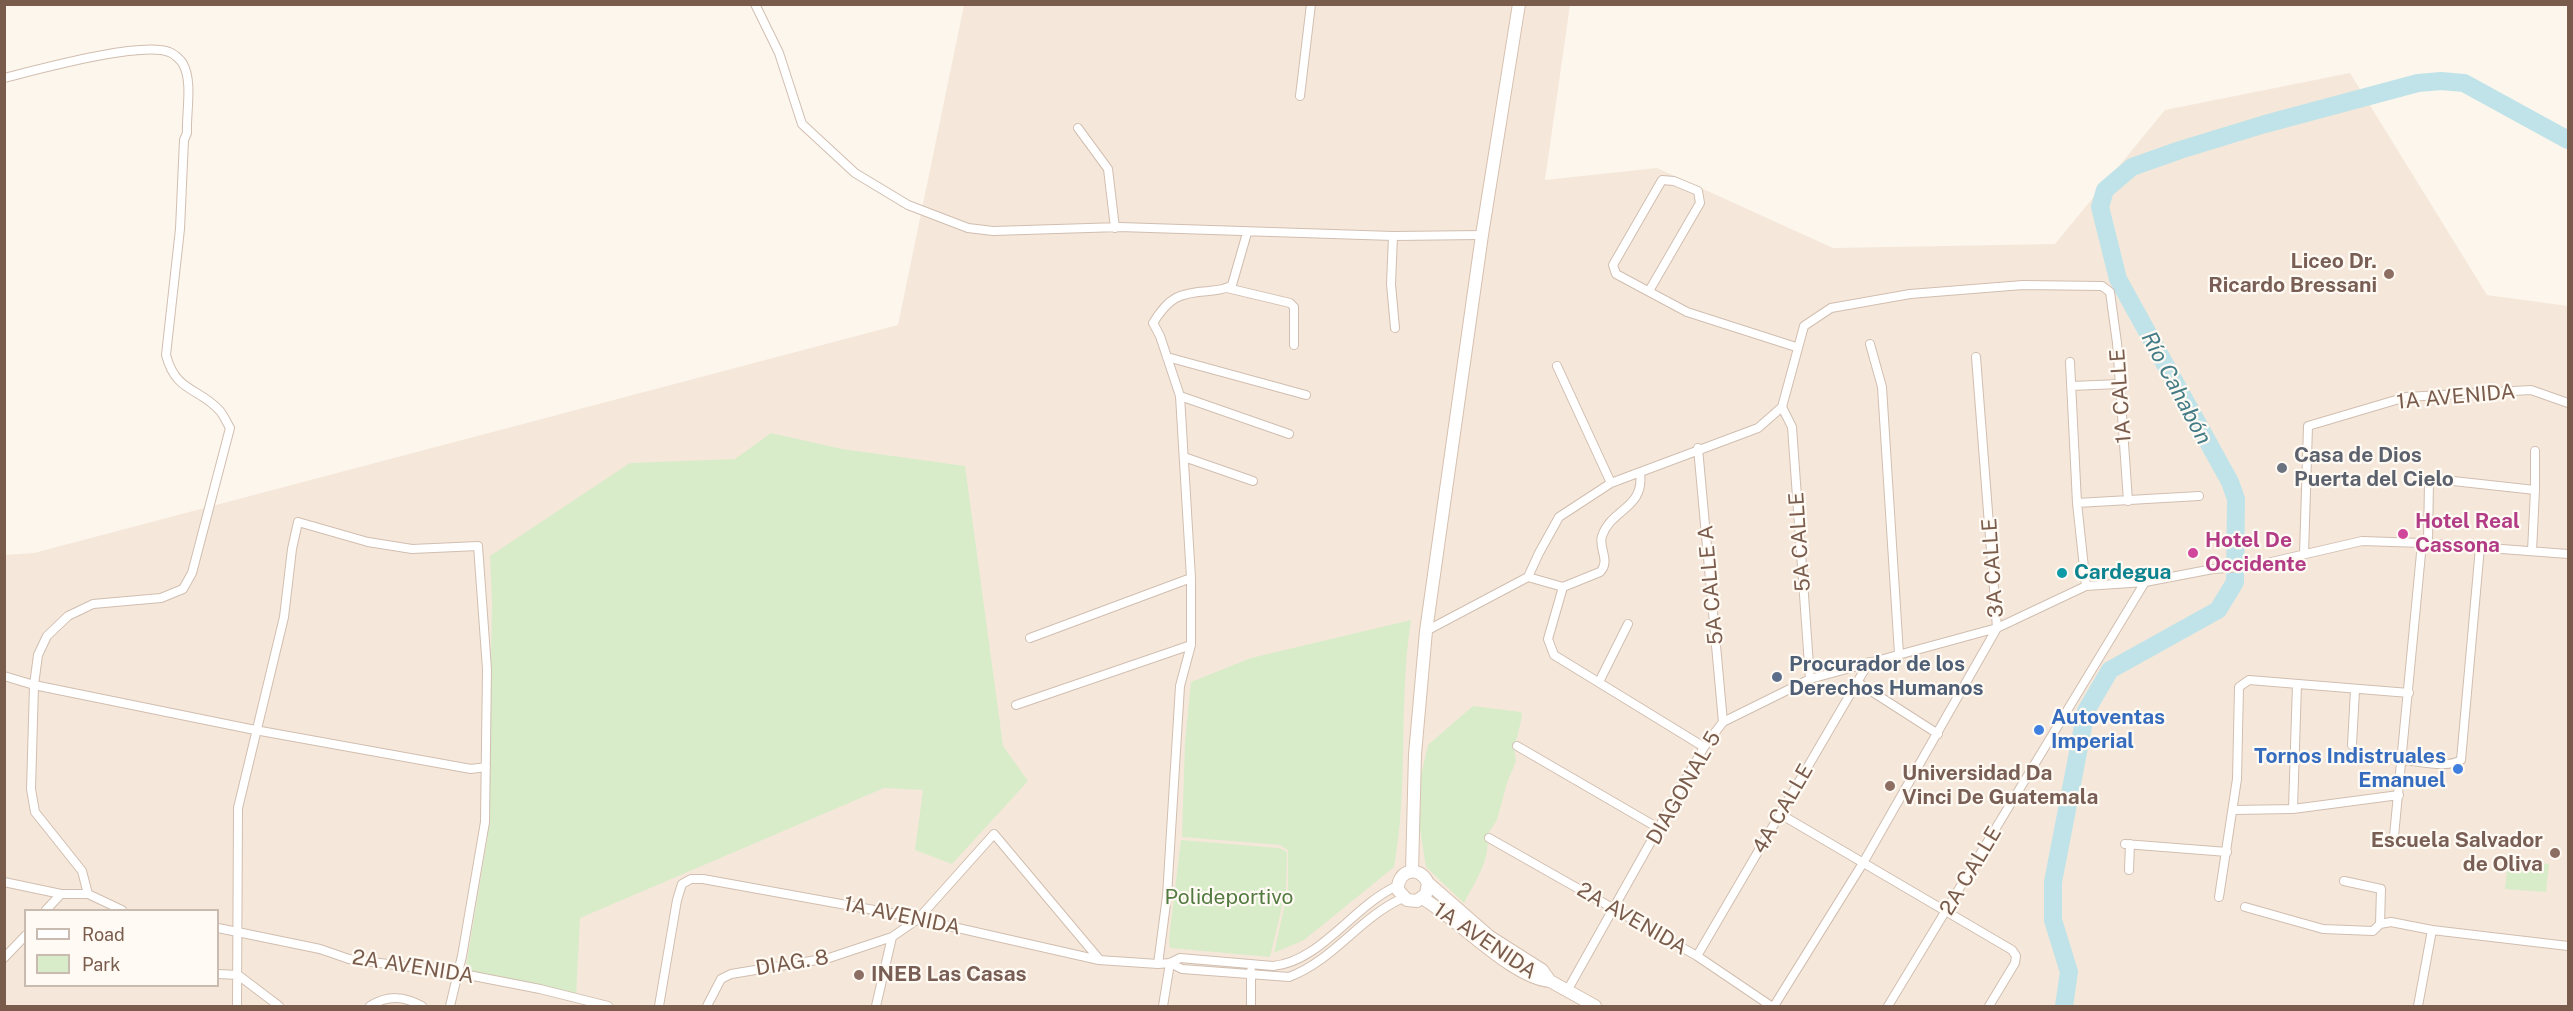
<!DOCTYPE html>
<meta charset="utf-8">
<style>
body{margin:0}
#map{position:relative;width:2573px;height:1011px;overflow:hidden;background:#fdf6ec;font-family:"Public Sans",sans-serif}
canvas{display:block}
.frame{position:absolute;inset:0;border:6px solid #7a5c4d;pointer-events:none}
.legend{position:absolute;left:24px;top:909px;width:195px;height:78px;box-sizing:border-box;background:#fffaf3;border:2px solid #cabbb1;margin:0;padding:8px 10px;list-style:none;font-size:18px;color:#7a5c4d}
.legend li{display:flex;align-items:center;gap:12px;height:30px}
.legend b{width:30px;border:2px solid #cabbb1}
</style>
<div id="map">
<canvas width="2573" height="1011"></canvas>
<div class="frame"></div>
<ul class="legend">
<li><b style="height:8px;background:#fff"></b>Road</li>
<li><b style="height:16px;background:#d8ecc9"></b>Park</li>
</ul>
</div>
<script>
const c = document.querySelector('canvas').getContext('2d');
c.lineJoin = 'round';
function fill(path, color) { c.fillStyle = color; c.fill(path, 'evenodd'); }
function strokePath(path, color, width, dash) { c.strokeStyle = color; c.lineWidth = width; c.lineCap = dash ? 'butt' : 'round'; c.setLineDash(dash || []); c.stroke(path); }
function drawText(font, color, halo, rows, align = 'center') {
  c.font = font + ' "Public Sans",sans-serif'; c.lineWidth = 4.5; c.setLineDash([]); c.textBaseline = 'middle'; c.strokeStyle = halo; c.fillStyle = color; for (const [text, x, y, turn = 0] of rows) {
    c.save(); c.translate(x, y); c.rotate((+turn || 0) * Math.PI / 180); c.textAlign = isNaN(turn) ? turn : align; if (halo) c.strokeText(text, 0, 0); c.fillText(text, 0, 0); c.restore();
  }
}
fill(new Path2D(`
 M964,5H1570L1545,180L1657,168L1833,248L2055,244L2165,110L2350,73L2487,295L2568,306V1006H5V555L34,553L898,325ZM26,910H218V986H26Z`), '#f5e8da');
fill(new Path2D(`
 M771,433L842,449L965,466L1003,746L1028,781L952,864L915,850L923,790L884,788L580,918L576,997L465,972L488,835L492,601L490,556L630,463L735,459Z
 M1411,620C1398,702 1409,785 1394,867L1304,940L1274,953L1288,890V850L1280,845L1182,837L1185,742L1191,682L1251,658Z
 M1473,706L1521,712L1522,717L1514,749L1516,761L1507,783L1497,820L1487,835C1491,859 1475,882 1464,903L1426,867L1419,822L1421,776L1428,745Z
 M1181,840L1279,848L1287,852L1286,890L1270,957L1170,948L1169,938Z
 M2508,861L2549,864L2546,892L2505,889Z`), '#d8ecc9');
strokePath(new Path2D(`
 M2064,1006L2069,972L2053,920V882L2086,711L2110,670L2218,610L2235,582L2236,499L2230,482L2118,279L2100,207L2105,190L2132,167L2180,150L2265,124L2418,83L2441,81L2464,83L2568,140`), '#bfe3e8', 18);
const street = new Path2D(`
 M755,4L779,53L802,124L855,173L908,205L968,228L993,231L1120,227L1393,236L1482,235
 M4,78C36,70 141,41 169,52C173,53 181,60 183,64C193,82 186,112 187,133L184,140L180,229L166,355C176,393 199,387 220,411C224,416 227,423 230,428L192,573L183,589L161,598L93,604L68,616L47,636L38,655L34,685L31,789L35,812L82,871L88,894
 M1300,96L1311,4
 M1078,128L1108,169L1115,228
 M1393,236L1391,284L1395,328
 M1227,288L1290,303L1294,307V345
 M1649,291L1700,203L1698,191L1674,181L1662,180L1613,265L1616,274L1687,312L1796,347
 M1870,344L1882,387L1899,654
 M1167,357L1306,395
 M2070,362L2077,503L2086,586
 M1557,366L1611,483
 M2071,386L2120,384
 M1180,396L1289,434
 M1782,407L1792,427L1810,679
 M1698,448L1723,722
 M2535,451V490
 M1184,457L1253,481
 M2077,503L2199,496
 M2428,543L2429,481L2435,479L2535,490L2532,551
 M2304,554L2308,426L2406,397L2531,390L2568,403
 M1528,577L1563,587L1548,639L1554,655L1704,747
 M1563,587L1600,572C1611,561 1598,548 1602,536C1611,509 1645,508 1640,473
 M1426,631L1528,577L1539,553L1559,517L1611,483L1758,428L1782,407L1804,326L1831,308L1910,294L2023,285L2102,286L2110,292L2117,343L2128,501
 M1030,638L1191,578
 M4,676L34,685L255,730L471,769L486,767
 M1599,682L1628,624
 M1857,682L1938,734
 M1016,705L1191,645
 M2352,745L2355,690
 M1517,746L1660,829
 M2403,760C2419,761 2447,769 2461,760L2480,547
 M2293,809L2297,684
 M2233,810L2293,809L2399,795
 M1780,814L2012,950L2016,956L2015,963L1989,1006
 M2394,836L2422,543
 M1489,838L1697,956L1771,1006
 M2125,844L2227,852
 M2129,870L2130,844
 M2344,881L2381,889L2380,924
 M4,882L61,894
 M2219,897L2237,779L2239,687L2249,680L2409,693
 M2245,907L2323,929L2373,931L2380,924L2391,922L2432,930L2568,946
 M46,910L61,894H88L122,910
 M218,928L320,949L349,959L458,973L540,989L608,1006
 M1697,956L1869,662
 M4,958L26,935
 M1170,963L1182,969L1289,977C1334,960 1360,917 1403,898
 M1158,964L1167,896L1180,686L1191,645V578L1180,396L1160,336L1153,323C1169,297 1179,293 1209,291C1217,290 1225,290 1232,285L1247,233
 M218,974L238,975L279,1006
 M1567,991L1704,747L1723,722L1810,679L1997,628L2086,586L2145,582L2213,569L2254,566L2362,541L2422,543L2568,554
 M237,1006L238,808L284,617L292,549L298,522L368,542L412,549L478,546L487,669L485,822L462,956L450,1006
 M370,1006C388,995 404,996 422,1006
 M659,1006L677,900L682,884L691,879H703L896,914L1099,960L1158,964L1170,963L1180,958L1273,966C1320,962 1354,905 1397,886
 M707,1006L721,979L731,974L829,958L892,937
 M876,1006L892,937L918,919L994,834L1099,959
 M1163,1006L1170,963
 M1251,1006V971
 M1774,1006L1863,863L1997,628L1976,357
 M1888,1006L2145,582
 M2418,1006L2432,930`);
const secondary = new Path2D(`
 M1412,871L1415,754L1426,631L1482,235L1519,4
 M1428,883L1426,894L1417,901L1407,900L1398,890C1397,870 1419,864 1428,883L1490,937L1542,970L1550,981L1595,1006
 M1422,898C1457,918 1512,978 1550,981`);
strokePath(street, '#d1beb0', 10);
strokePath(secondary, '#d6c0b0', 14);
strokePath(street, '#fff', 8);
strokePath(secondary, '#fff', 12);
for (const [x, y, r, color] of [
 [2389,274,6,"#8d6e63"],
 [2282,468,6,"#6b7280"],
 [2403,534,6,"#d1479c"],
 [2193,553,6,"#d1479c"],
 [2062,573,6,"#0f9aa8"],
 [1777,677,6,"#5c6f8a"],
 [2039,730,6,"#3f7fe0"],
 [2458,769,6,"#3f7fe0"],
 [1890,786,6,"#8d6e63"],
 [2555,853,6,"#8d6e63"],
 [859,975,6,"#8d6e63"]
]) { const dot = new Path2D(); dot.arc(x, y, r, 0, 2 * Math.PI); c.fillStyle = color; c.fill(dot); strokePath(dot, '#fffaf3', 2); }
drawText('bold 21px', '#785e54', '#fffaf3', [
 ["Liceo Dr.",2377,262],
 ["Ricardo Bressani",2377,286],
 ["Universidad Da",1902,774,"left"],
 ["Vinci De Guatemala",1902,798,"left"],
 ["Escuela Salvador",2543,841],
 ["de Oliva",2543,865],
 ["INEB Las Casas",871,975,"left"]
], 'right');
drawText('21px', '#7a5c4d', '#fffaf3', [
 ["1A CALLE",2121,396,-94],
 ["1A AVENIDA",2456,397,-5],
 ["5A CALLE",1800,542,-94],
 ["3A CALLE",1993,568,-94],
 ["5A CALLE A",1711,585,-95],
 ["DIAGONAL 5",1684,788,-60],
 ["4A CALLE",1783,809,-60],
 ["2A CALLE",1971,871,-59],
 ["1A AVENIDA",902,916,12],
 ["2A AVENIDA",1632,919,30],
 ["1A AVENIDA",1485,941,34],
 ["DIAG. 8",792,963,-9],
 ["2A AVENIDA",413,967,9]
]);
drawText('bold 21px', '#5b616d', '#fffaf3', [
 ["Casa de Dios",2294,456],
 ["Puerta del Cielo",2294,480]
], 'left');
drawText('bold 21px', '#b23c85', '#fffaf3', [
 ["Hotel Real",2415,522],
 ["Cassona",2415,546],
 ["Hotel De",2205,541],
 ["Occidente",2205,565]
], 'left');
drawText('bold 21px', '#0d838f', '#fffaf3', [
 ["Cardegua",2074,573]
], 'left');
drawText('bold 21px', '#4e5e75', '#fffaf3', [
 ["Procurador de los",1789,665],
 ["Derechos Humanos",1789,689]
], 'left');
drawText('bold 21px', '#366cbe', '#fffaf3', [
 ["Autoventas",2051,718],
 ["Imperial",2051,742],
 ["Tornos Indistruales",2446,757,"right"],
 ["Emanuel",2446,781,"right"]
], 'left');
drawText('21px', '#537a41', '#fffaf3', [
 ["Polideportivo",1229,898]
]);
drawText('italic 22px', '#437c86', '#fffaf3', [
 ["Río Cahabón",2176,388,62]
]);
</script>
